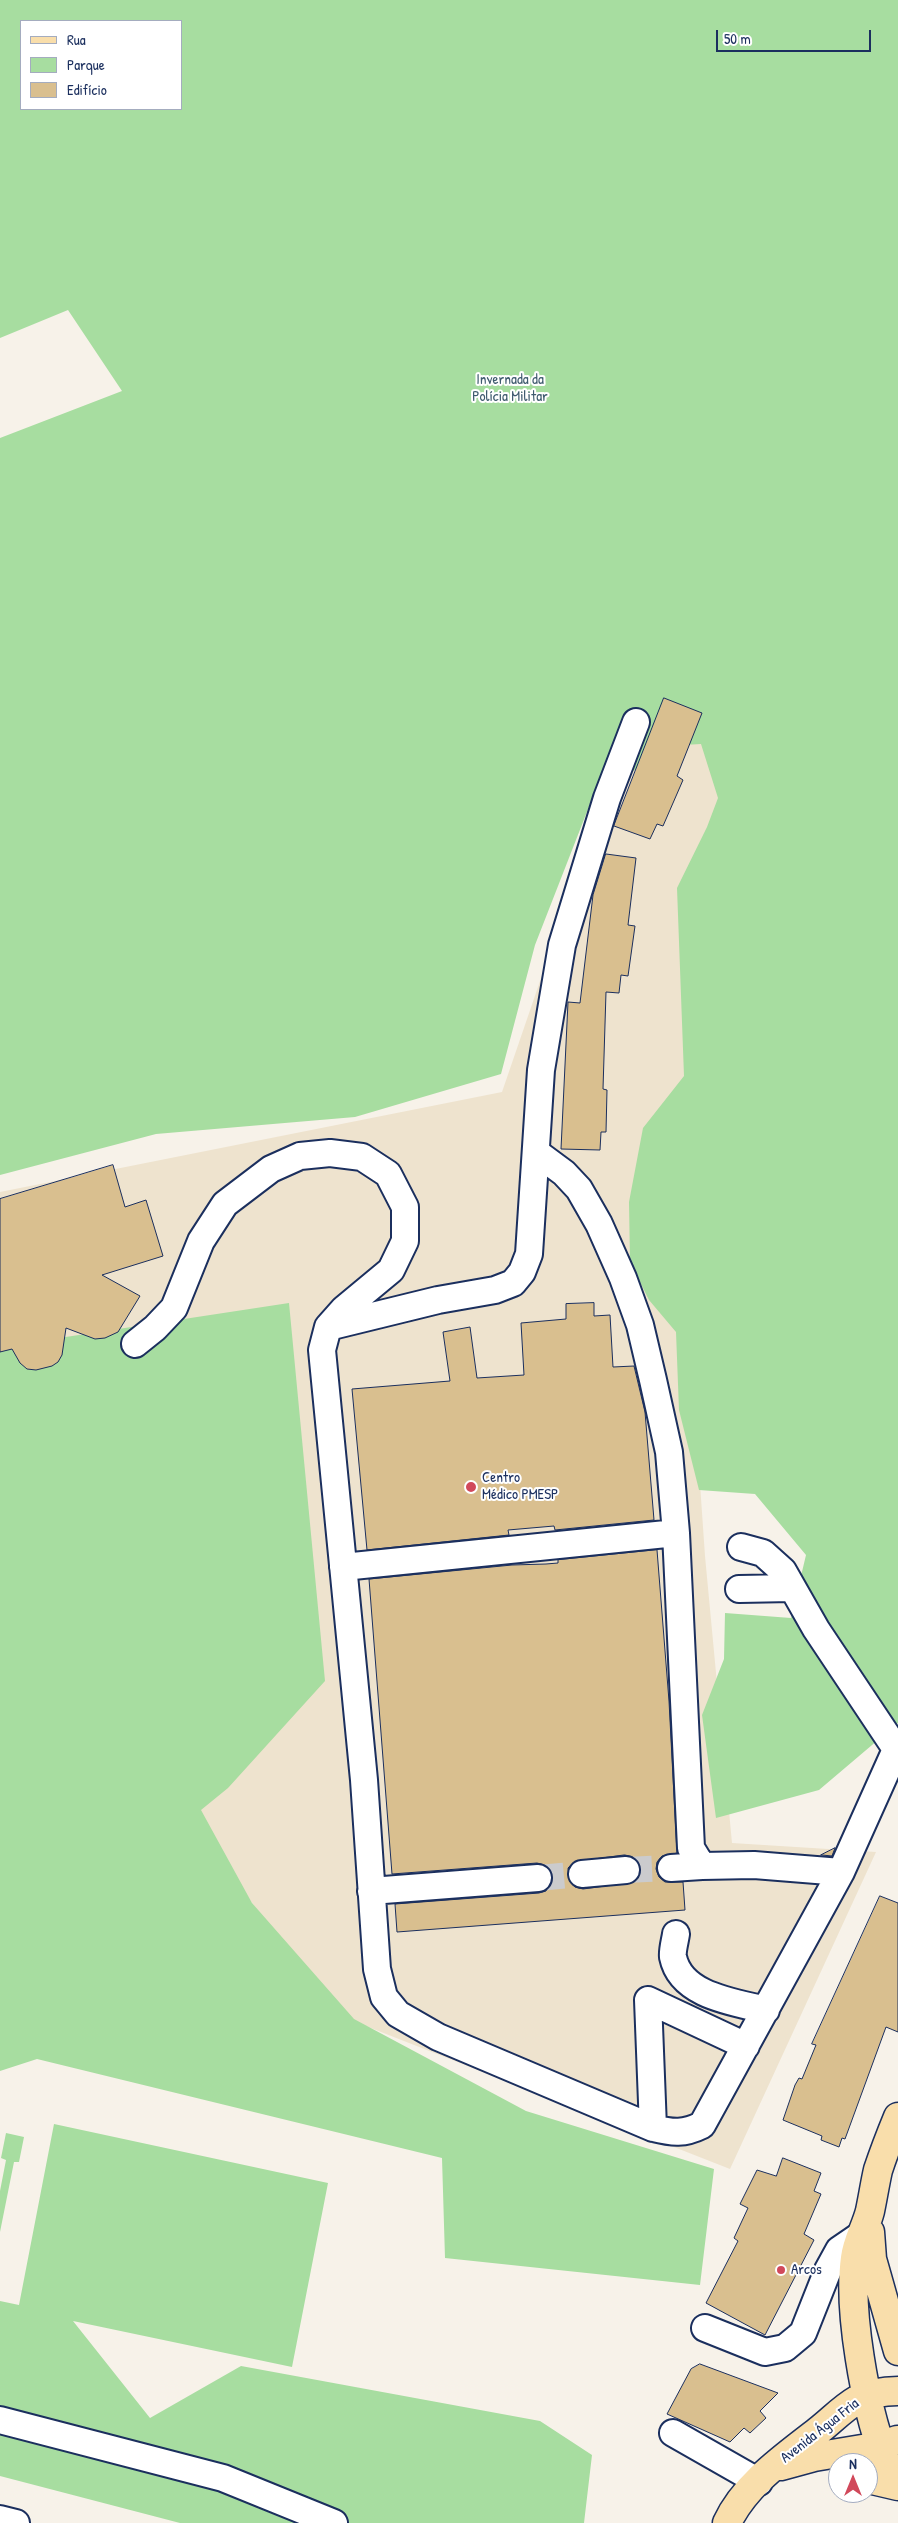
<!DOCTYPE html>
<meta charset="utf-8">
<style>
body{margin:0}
#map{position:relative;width:898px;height:2523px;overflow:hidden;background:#f7f2e9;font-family:"Patrick Hand",sans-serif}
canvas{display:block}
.legend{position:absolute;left:20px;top:20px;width:162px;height:90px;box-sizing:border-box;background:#fff;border:1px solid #a4acbf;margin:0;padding:6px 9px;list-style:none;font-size:15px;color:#1b2f5e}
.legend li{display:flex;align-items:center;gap:10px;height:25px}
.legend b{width:25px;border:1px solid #a4acbf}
.north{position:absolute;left:828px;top:2453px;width:50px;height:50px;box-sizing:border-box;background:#fff;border:1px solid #a4acbf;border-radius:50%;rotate:0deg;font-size:14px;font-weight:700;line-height:20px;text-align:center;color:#1b2f5e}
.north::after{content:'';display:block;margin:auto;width:18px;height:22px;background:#d1495b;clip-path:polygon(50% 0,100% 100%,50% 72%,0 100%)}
.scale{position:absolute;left:716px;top:30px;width:155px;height:22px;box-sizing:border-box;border:2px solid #1b2f5e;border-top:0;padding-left:6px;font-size:15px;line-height:18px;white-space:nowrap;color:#1b2f5e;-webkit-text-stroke:4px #fff;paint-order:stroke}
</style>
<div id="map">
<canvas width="898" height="2523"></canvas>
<ul class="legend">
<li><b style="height:6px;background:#f9deab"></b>Rua</li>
<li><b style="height:14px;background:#a7dda0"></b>Parque</li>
<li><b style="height:14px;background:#d9bf8f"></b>Edifício</li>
</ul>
<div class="north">N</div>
<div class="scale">50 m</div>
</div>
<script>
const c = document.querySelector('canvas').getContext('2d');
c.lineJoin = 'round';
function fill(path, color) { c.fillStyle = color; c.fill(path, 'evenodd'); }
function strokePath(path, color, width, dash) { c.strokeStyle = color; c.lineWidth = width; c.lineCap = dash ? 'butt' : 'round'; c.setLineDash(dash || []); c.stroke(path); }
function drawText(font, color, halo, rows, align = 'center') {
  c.font = font + ' "Patrick Hand",sans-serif'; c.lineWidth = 4; c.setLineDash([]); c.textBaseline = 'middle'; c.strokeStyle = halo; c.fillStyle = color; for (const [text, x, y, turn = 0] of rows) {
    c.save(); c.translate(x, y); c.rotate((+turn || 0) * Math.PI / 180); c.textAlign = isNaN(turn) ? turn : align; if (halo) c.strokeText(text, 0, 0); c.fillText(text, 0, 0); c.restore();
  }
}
fill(new Path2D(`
 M647,669L836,732L685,1266L705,1556L732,1843L876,1852L730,2169L325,2010L151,1755L0,1418V1192L502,1092Z`), '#eee3ce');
fill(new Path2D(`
 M0,0H898V1723L819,1790L716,1818L702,1715L724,1659L725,1613L791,1618L806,1555L755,1494L699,1490L679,1410L676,1332L649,1300L630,1262L629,1202L643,1128L684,1076L677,888L707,827L718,798L701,744L666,746L590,804L535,945L501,1074L355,1117L156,1134L0,1175V438L122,391L68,310L0,338ZM21,21H181V109H21Z
 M289,1303L325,1681L228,1788L201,1810L252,1903L354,2019L526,2111L714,2169L700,2285L445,2258L442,2158L37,2059L0,2071V1347Z
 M54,2124L328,2183L292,2367L73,2321L150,2418L241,2366L540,2421L592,2455L584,2523H180L0,2476V2301L19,2305Z
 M6,2133L24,2137L19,2162H14L0,2232V2191L6,2160L1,2158Z`), '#a7dda0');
const building = new Path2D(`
 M664,698L702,713L677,776L683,780L663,826L657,824L650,839L614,826Z
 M606,854L636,858L628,925L635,926L628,976L621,975L619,993L606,992L603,1089L607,1090L606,1132H601L600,1150L561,1149L568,1002L580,1003L593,895Z
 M113,1165L125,1207L146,1200L163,1256L102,1275L140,1296L118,1332L105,1338L95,1339L66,1328L62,1355L58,1362L52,1366L36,1370L27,1369L20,1363L12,1349L0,1352V1199Z
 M594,1303V1316L610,1315L613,1367L634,1366L645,1412L654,1520L555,1530L554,1526L508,1530L509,1535L367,1550L352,1389L450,1381L443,1332L470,1327L477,1378L524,1375L521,1323L566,1319V1304Z
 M657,1550L669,1701L677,1853L662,1856L657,1862L656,1869L659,1877L665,1882H683L685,1910L397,1932L395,1904L539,1893L546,1891L551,1885L553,1876L545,1865L537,1863L392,1874L369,1579L512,1565L546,1564L558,1563V1560ZM625,1855L633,1857L641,1868L640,1876L634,1882L583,1889L575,1887L570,1882L568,1868L574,1862Z
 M835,1848L832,1856L822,1855H821Z
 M880,1896L898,1903V2032L886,2027L845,2139L842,2138L839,2147L821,2140L822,2136L783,2120L795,2085L799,2078L802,2079L816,2045L812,2044Z
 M783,2158L821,2173L814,2191L821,2194L804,2234L814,2240L765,2335L706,2303L738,2241L734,2238L748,2208L740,2204L757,2170L776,2176Z
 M700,2364L778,2393L760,2411L766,2418L750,2433L744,2428L730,2442L667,2414L691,2369Z`);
fill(building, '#d9bf8f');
strokePath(building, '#1b2f5e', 1);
strokePath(new Path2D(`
 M626,1870L671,1868
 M538,1878L582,1874`), '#cbcbcd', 26, [26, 13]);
const minor = new Path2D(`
 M537,1153L564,1173L579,1189L599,1224L623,1278L640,1325L653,1380L669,1452L676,1533L691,1848L702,1866L754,1865L841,1872
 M328,1327L438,1300L495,1290L513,1283L522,1272L529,1254L541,1070L562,945L607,798L636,722
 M135,1344L155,1328L174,1308L201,1241L225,1204L271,1169L300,1156L330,1153L362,1157L388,1174L405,1207V1241L391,1270L344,1309L328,1327L322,1350L364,1780L377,1969L384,1997L398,2014L438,2037L653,2128C673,2133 684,2134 702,2125L841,1872L898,1745
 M741,1547L763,1553L783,1571L816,1629L896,1749
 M343,1567L676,1533
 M739,1589L792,1588
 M671,1868L702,1866
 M582,1874L626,1870
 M371,1891L538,1878
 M676,1934C675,1941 672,1951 673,1957C681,1996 734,2002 766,2010
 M653,2128L648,2000L746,2046
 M705,2328L765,2352L785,2348L803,2333L828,2270L839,2250L861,2235
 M0,2420L223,2478L334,2523
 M673,2433L759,2482
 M0,2519L16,2523`);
const major = new Path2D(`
 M898,2117C891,2134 884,2152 878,2170C875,2183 873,2197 870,2211C866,2227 857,2241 855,2258C848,2310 865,2406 884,2456L888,2465L898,2476
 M870,2232L872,2259L898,2351
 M781,2466L814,2457L880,2446L897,2440
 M868,2479L898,2486
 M727,2523C745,2484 785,2457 818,2431C831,2421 843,2408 857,2400C870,2393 884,2391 898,2391`);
strokePath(minor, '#1b2f5e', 30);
strokePath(major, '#1b2f5e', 31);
strokePath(minor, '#fff', 26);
strokePath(major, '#f9deab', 28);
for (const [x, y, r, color] of [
 [471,1487,6,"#d1495b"],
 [781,2270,5,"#d1495b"]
]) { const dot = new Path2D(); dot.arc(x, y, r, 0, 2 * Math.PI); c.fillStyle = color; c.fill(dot); strokePath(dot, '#fff', 2); }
drawText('15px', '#3e5a6e', '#fff', [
 ["Invernada da",510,380],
 ["Polícia Militar",510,397]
]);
drawText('15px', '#1b2f5e', '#fff', [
 ["Centro",482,1478],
 ["Médico PMESP",482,1495],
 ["Arcos",791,2270]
], 'left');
drawText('15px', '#1b2f5e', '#fff', [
 ["Avenida Água Fria",820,2431,-38]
]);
</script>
